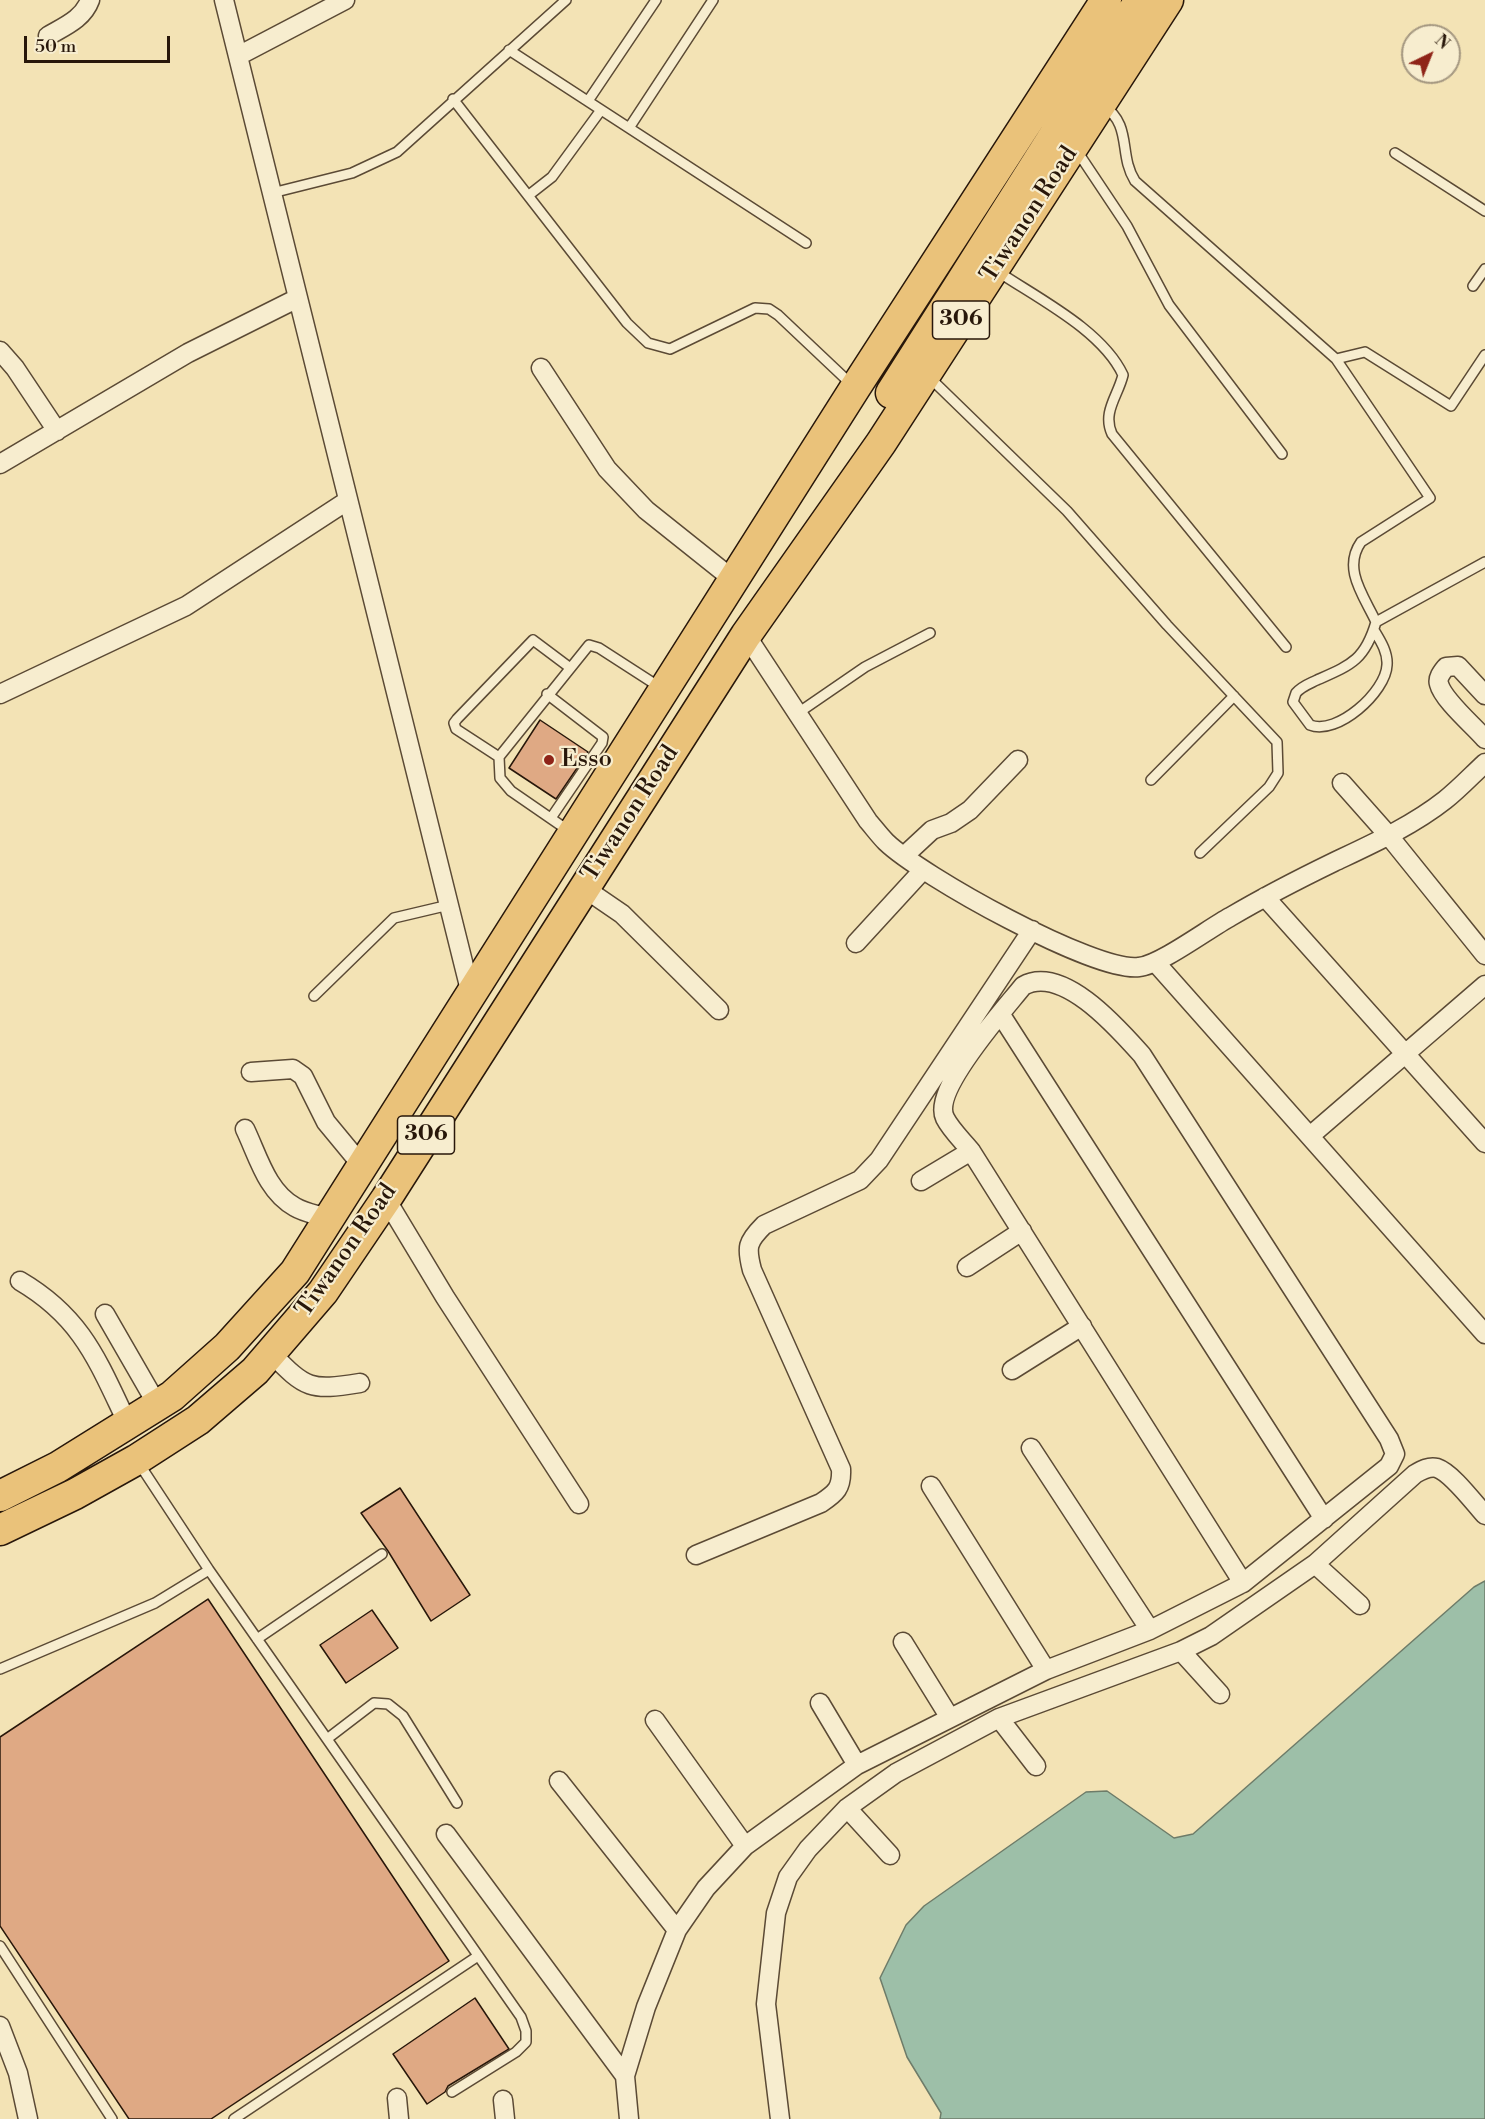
<!DOCTYPE html>
<style>
body{margin:0}
#map{position:relative;width:1485px;height:2119px;overflow:hidden;background:#f3e3b5;font-family:"Libre Bodoni",serif}
canvas{display:block}
.north{position:absolute;left:1401px;top:24px;width:60px;height:60px;box-sizing:border-box;background:#f7edcf;border:2px solid #a49780;border-radius:50%;rotate:43deg;font-size:16px;font-weight:700;line-height:24px;text-align:center;color:#28170a}
.north::after{content:'';display:block;margin:auto;width:21px;height:27px;background:#8f2418;clip-path:polygon(50% 0,100% 100%,50% 72%,0 100%)}
.scale{position:absolute;left:24px;top:36px;width:146px;height:27px;box-sizing:border-box;border:3px solid #28170a;border-top:0;padding-left:8px;font-size:18px;line-height:21px;white-space:nowrap;color:#28170a;-webkit-text-stroke:4px #f7edcf;paint-order:stroke}
</style>
<div id="map">
<canvas width="1485" height="2119"></canvas>
<div class="north">N</div>
<div class="scale">50 m</div>
</div>
<script>
const c = document.querySelector('canvas').getContext('2d');
c.lineJoin = 'round';
function fill(path, color) { c.fillStyle = color; c.fill(path, 'evenodd'); }
function strokePath(path, color, width, dash) { c.strokeStyle = color; c.lineWidth = width; c.lineCap = dash ? 'butt' : 'round'; c.setLineDash(dash || []); c.stroke(path); }
function drawText(font, color, halo, rows, align = 'center') {
  c.font = font + ' "Libre Bodoni",serif'; c.lineWidth = 4.5; c.setLineDash([]); c.textBaseline = 'middle'; c.strokeStyle = halo; c.fillStyle = color; for (const [text, x, y, turn = 0] of rows) {
    c.save(); c.translate(x, y); c.rotate((+turn || 0) * Math.PI / 180); c.textAlign = isNaN(turn) ? turn : align; if (halo) c.strokeText(text, 0, 0); c.fillText(text, 0, 0); c.restore();
  }
}
const water = new Path2D(`
 M1485,1581V2119H940L941,2113L907,2057L880,1978L906,1925L924,1906L1086,1792L1107,1791L1174,1838L1193,1834L1474,1587Z`);
fill(water, '#9dbfa8');
strokePath(water, '#6e7c69', 1.5);
const building = new Path2D(`
 M540,720L588,752L556,799L509,768Z
 M400,1488L470,1595L431,1621L388,1551L361,1513Z
 M208,1599L449,1961L211,2119H129L0,1926V1737Z
 M372,1610L398,1648L346,1683L320,1645Z
 M475,1998L509,2049L448,2086L445,2092L427,2104L393,2054Z`);
fill(building, '#dfa984');
strokePath(building, '#28170a', 1.5);
const lane = new Path2D(`
 M509,50L806,243
 M453,99L627,323L648,343L670,349L755,308L769,309L778,315L851,384
 M588,101L656,0
 M1103,105C1133,126 1118,154 1135,181L1336,359L1430,498L1361,542C1342,569 1364,596 1376,622C1365,660 1351,665 1317,680C1309,684 1302,686 1296,693L1293,702L1310,725C1337,736 1386,692 1387,665C1388,652 1380,640 1374,630
 M629,128L713,0
 M1077,151L1127,226L1169,305L1282,454
 M1395,153L1485,211
 M272,193L352,173L397,152L566,0
 M529,195L552,177L601,110
 M997,271C1037,298 1102,330 1123,375C1118,396 1102,412 1112,434L1286,647
 M1473,286L1485,269
 M1336,359L1365,352L1451,406L1485,355
 M928,376L1067,511L1167,625L1277,742L1278,773L1269,787L1200,853
 M1376,622L1485,562
 M547,694L603,737L602,743L551,818
 M798,713L865,667L930,633
 M499,757L456,729L454,723L457,719L533,640L569,667
 M1151,780L1234,696
 M569,831L511,791L500,778L499,757L589,645L599,648L661,688
 M314,996L394,918L449,905
 M138,1462L209,1570L521,2017L526,2031V2042L516,2052L452,2092
 M257,1639L382,1554
 M0,1669L155,1603L209,1570
 M327,1739L374,1703L388,1704L403,1716L457,1803
 M0,1946L112,2119
 M234,2119L478,1956`);
const street = new Path2D(`
 M224,0L471,994
 M48,36C65,26 83,19 90,0
 M238,56L345,0
 M0,351L15,368L57,431
 M541,368L607,469L646,510L735,581
 M0,464L188,353L298,298
 M746,635L868,821C874,828 880,836 886,842C920,875 1095,973 1139,967C1160,965 1208,929 1230,917C1264,897 1299,879 1334,862C1372,844 1412,826 1445,800C1459,789 1472,775 1485,763
 M0,694L186,606L347,501
 M1485,695L1458,666L1446,667C1442,672 1437,678 1439,684C1443,700 1474,726 1485,739
 M1342,783L1389,836L1485,955
 M904,856L932,830L951,823L970,810L1018,760
 M584,888L622,914L719,1010
 M1265,897L1485,1143
 M856,943L923,870
 M1156,963L1485,1334
 M1001,1015L1324,1519
 M251,1072L293,1069L303,1076L326,1122L364,1168
 M245,1129C258,1156 267,1192 295,1207C305,1213 319,1215 330,1219
 M1310,1136L1485,985
 M921,1181L971,1151
 M386,1199L445,1297L579,1504
 M967,1267L1022,1231
 M20,1281C83,1318 98,1362 128,1424
 M105,1314L158,1406
 M271,1353C306,1389 310,1391 360,1383
 M1012,1370L1082,1326
 M1031,1448L1150,1630
 M931,1486L1046,1670
 M696,1555L821,1503C836,1493 842,1488 841,1469L752,1270C746,1247 747,1242 764,1225L860,1180L879,1160L1032,930
 M1315,1564L1360,1605
 M903,1642L950,1718
 M1181,1651L1220,1694
 M820,1703L857,1765
 M999,1718L1036,1766
 M655,1720L745,1846
 M559,1781L677,1930
 M847,1808L890,1855
 M446,1834L625,2076
 M0,2026L18,2073L28,2119
 M397,2098L399,2119
 M503,2100L505,2119
 M629,2119L625,2076L646,2007L677,1930L706,1888L745,1846L857,1765L1046,1670L1150,1630L1243,1583L1389,1466L1395,1454L1389,1439L1142,1055C1117,1027 1062,964 1023,986C1004,1010 931,1090 945,1118C951,1130 963,1141 971,1151L1243,1583
 M780,2119L766,2004L776,1913L788,1877L808,1849L847,1808L896,1773L999,1718L1181,1651L1211,1636L1315,1564L1415,1474C1422,1470 1429,1466 1437,1468C1452,1473 1474,1503 1485,1515`);
const primary = new Path2D(`
 M891,393L1140,0
 M0,1496L58,1467L172,1396L227,1347L295,1272L855,388L1106,0
 M0,1530L75,1494L136,1460L198,1420L255,1371L323,1292L386,1199L746,635L881,443L1168,0`);
strokePath(lane, '#5b4a35', 12);
strokePath(street, '#5b4a35', 21);
strokePath(primary, '#28170a', 33);
strokePath(lane, '#f7edcf', 9);
strokePath(street, '#f7edcf', 18);
strokePath(primary, '#eac27a', 30);
for (const [x, y, r, color] of [
 [549,760,6,"#8f2418"]
]) { const dot = new Path2D(); dot.arc(x, y, r, 0, 2 * Math.PI); c.fillStyle = color; c.fill(dot); strokePath(dot, '#f7edcf', 2); }
for (const [x, y, w] of [
 [961,320,57],
 [426,1135,57]
]) { const box = new Path2D(); box.roundRect(x - w / 2, y - 19, w, 38, 4.5); c.fillStyle = '#f7edcf'; c.fill(box); strokePath(box, '#28170a', 1.5); }
drawText('bold 22px', '#28170a', null, [
 ["306",961,320],
 ["306",426,1135]
]);
drawText('24px', '#28170a', '#f7edcf', [
 ["Tiwanon Road",1030,215,-57],
 ["Tiwanon Road",631,814,-57],
 ["Tiwanon Road",347,1251,-55]
]);
drawText('24px', '#28170a', '#f7edcf', [
 ["Esso",561,760]
], 'left');
</script>
